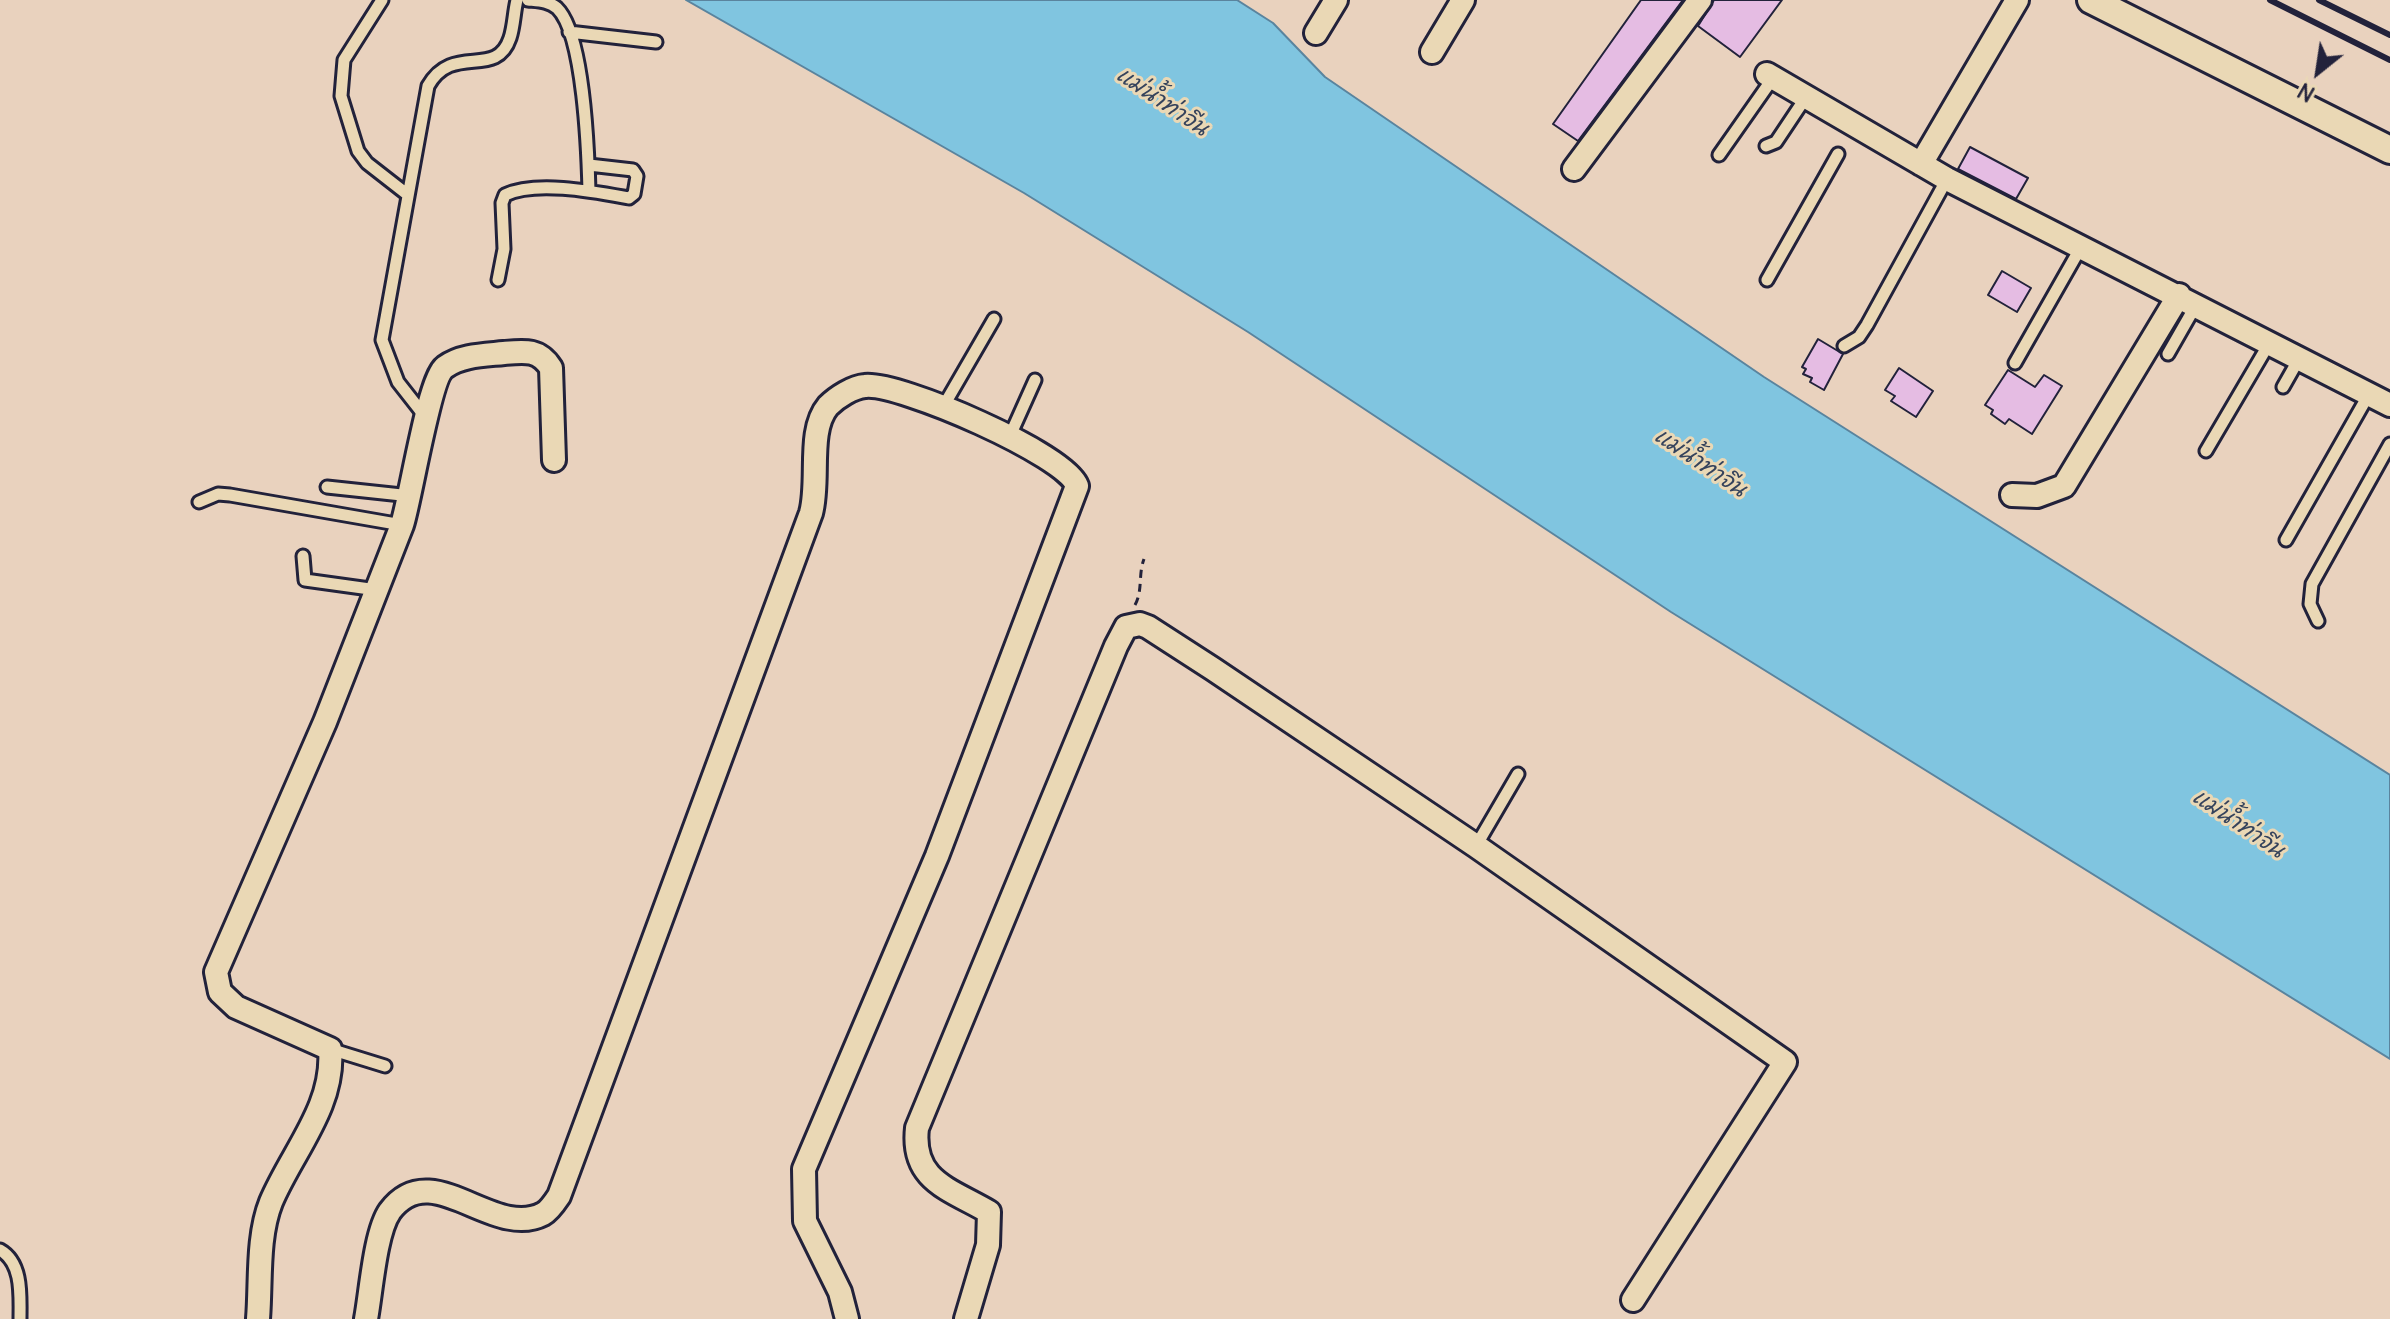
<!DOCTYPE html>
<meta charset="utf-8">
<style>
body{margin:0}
#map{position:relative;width:2390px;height:1319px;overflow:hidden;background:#e9d2be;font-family:Delius,sans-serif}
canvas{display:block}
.north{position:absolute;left:2278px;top:32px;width:80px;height:80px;-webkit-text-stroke:6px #ead8b5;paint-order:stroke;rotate:210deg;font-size:22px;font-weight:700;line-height:32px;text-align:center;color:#22223b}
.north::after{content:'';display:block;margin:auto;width:28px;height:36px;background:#22223b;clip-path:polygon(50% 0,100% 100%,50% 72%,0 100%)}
</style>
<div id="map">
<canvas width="2390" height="1319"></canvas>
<div class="north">N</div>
</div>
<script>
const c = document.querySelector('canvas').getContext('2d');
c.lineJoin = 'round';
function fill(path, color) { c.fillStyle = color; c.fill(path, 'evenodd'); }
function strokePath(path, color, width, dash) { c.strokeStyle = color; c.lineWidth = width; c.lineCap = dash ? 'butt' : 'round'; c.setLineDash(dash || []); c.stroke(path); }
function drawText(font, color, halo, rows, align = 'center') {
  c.font = font + ' Delius,"Playpen Sans Thai",sans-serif'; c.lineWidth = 6; c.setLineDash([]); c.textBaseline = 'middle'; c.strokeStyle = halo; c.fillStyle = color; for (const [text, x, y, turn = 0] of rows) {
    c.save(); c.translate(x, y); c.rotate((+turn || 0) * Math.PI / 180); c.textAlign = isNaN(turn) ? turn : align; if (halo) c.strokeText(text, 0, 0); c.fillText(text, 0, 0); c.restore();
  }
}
const water = new Path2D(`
 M686,0H1237L1273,23L1325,77L1764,377L2390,775V1059L1671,612L1248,332L1024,193Z`);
fill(water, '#80c5e0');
strokePath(water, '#5a849e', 2);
const building = new Path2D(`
 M1641,0H1683L1578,141L1553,124Z
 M1714,0H1782L1740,57L1698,26Z
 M1970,147L2028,178L2016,199L1958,169Z
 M2002,271L2031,288L2017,312L1988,295Z
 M1818,339L1843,354L1824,390L1810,382L1812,378L1803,374L1806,369L1802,367Z
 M1899,368L1933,391L1916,417L1891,401L1895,396L1885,390Z
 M2008,370L2035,387L2044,375L2062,386L2032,434L2009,419L2005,424L1991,414L1993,410L1985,405Z`);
fill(building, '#e5bce3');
strokePath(building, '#22223b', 2);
const service = new Path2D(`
 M382,0L344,60L341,96L358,151L367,163L408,195
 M528,0C538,1 549,1 557,8C584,34 588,153 589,191
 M569,32L656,42
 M1766,146L1776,142L1806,97
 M1719,155L1773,78
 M498,280L504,249L502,203L505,195C536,180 596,192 629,198L634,194L637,176L633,170L589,165
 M1767,280L1838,154
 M1844,346L1859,337L1867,325L1947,179
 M2168,354L2196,305
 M2015,363L2081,247
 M2283,387L2300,357
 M943,407L994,319
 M427,419L398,382L382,340L428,86C453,42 496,80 510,38C514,26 514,12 517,0
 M1009,438L1035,380
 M2206,451L2270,342
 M327,487L411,496
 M199,502L218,494L230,495L402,525
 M2286,540L2369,394
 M303,556L305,580L377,590
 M2318,621L2310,604L2312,584L2390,444
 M1476,846L1518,774
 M330,1049L385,1066
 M0,1250C23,1263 20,1296 20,1319`);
const minor = new Path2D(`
 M1316,33L1336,0
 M1432,52L1463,0
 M1767,74L1947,179L2390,405
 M1921,164L2017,0
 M1574,169L1700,0
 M2012,495L2037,496L2064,486L2179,295
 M258,1319C261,1282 257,1237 271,1202C292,1152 335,1106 330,1049L236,1007L220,992L216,972L325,722L402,525C411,497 429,378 445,367C461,355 485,355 504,353C525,351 539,349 551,368L554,460
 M366,1319C371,1293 375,1232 390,1211C432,1155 493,1240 543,1214C549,1211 555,1202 559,1196L811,513C820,480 807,431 828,406C837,397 853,387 865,386C899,382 1067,455 1077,486L937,856L804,1169L805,1221L840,1292L847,1319
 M966,1319L988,1245L989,1212C950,1189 911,1181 917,1128L1116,646L1126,627L1140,624L1148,627L1213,669L1476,846L1785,1062L1633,1300`);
const tertiary = new Path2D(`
 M2091,0L2390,150`);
strokePath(service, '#22223b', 17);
strokePath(minor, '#22223b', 28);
strokePath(tertiary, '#22223b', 32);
strokePath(new Path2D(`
 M1135,605C1143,590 1138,575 1144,559`), '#22223b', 3, [8, 6]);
strokePath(service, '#ead8b5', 11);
strokePath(minor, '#ead8b5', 22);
strokePath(tertiary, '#ead8b5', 26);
strokePath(new Path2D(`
 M2270,0L2390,60
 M2319,0L2390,35`), '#22223b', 6);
drawText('italic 22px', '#35435c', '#ead8b5', [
 ["แม่น้ำท่าจีน",1162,102,34],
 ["แม่น้ำท่าจีน",1700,463,34],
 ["แม่น้ำท่าจีน",2238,824,34]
]);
</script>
